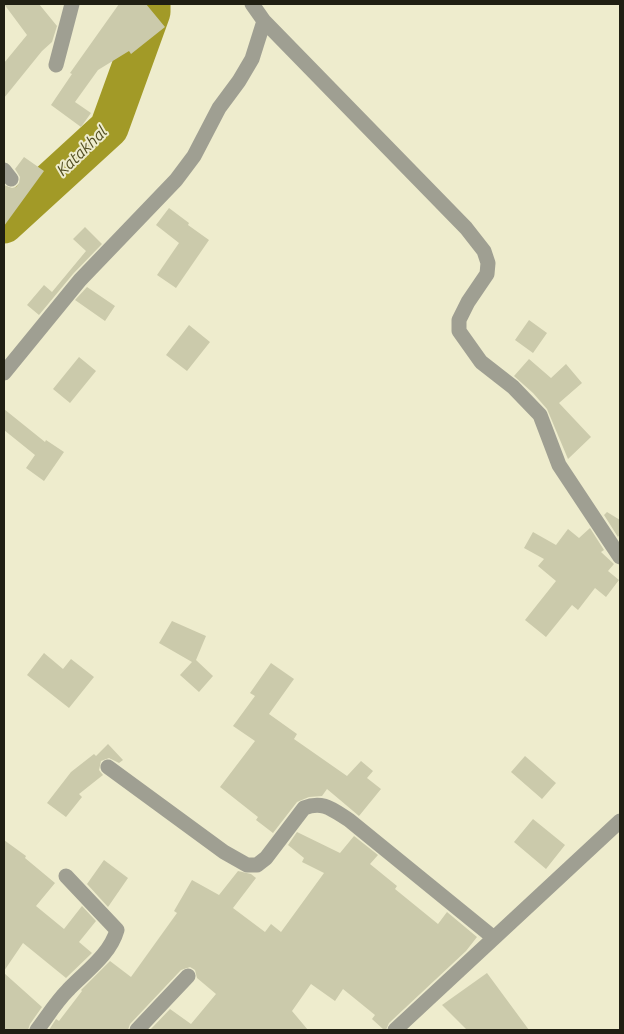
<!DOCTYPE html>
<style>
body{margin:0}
#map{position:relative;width:624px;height:1034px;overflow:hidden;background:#eeeccd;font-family:Ubuntu,sans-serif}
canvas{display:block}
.frame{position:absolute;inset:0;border:5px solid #201f13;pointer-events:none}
</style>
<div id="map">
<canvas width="624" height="1034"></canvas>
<div class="frame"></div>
</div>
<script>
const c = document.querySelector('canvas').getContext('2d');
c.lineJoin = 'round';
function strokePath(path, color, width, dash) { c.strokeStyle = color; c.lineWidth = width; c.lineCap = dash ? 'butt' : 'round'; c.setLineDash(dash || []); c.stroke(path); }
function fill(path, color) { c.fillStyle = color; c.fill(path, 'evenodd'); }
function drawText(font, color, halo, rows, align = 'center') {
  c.font = font + ' Ubuntu,sans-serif'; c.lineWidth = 4; c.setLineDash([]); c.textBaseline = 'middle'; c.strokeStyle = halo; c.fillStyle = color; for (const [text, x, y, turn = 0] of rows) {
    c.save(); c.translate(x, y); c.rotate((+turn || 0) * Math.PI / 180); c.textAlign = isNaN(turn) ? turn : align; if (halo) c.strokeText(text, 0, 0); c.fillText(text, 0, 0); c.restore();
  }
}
strokePath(new Path2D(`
 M4,224L109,128L151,12V4`), '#a29a27', 39);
fill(new Path2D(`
 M4,4H39L57,26L52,42L42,51L4,98V63L27,35Z
 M119,4H146L165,27L131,54L129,51L98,70L75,102L91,113L81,127L51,105L72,74L70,73Z
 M24,157L44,171L4,226V185L12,188L16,187L19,183L20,177L15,169Z
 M169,208L189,223L188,225L209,240L176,288L157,275L179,243L156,225Z
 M85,227L102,244L73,274L39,315L27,305L44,285L52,292L86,251L73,239Z
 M87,287L115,306L105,321L75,300Z
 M529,320L547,333L533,353L515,340Z
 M189,325L210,342L187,371L166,355Z
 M79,357L96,371L70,403L53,389Z
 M529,359L551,378L566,364L582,383L559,403L591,437L568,459L547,409L533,393L514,376Z
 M4,409L45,442L46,440L64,452L44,481L26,468L35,455L4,430Z
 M607,512L620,520V534L618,537L604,515Z
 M590,528L604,550L601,552L614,564L608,571L619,580L606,597L595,588L578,610L572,605L546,637L525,620L556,581L538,566L544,559L524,548L533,532L556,545L568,529L579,538Z
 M172,621L206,636L196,660L213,676L199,692L180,675L192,662L159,643Z
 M44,653L63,669L71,659L94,677L69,708L27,675Z
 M271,663L294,679L269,714L297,734L294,739L347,776L361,761L373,771L367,778L381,789L359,816L327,789L322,796L309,797L297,802L273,833L256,820L258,817L220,787L255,741L233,726L255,696L250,693Z
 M108,744L123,760L119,763L109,758L101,761L99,770L103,775L79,794L82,797L66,817L47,803L71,772L94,754L96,756Z
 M525,756L556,783L542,799L511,772Z
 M533,819L565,845L546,869L514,842Z
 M297,832L340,853L354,836L378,855L370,864L397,886L395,889L438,924L447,912L477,937L466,951L389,1023L386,1030H384L372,1019L375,1015L343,989L335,1001L311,984L292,1011L308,1030H150L170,1009L191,1024L216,994L197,978L195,970L190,967L181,970L130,1024L128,1030H49L56,1019L59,1021L82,991L81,990L110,961L131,977L177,913L174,911L192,880L219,895L238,871L251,874L256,878L233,908L265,932L271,924L281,932L324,873L302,862L304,858L288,845Z
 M4,840L26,856L25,858L55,883L36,906L64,929L82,906L96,921L79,942L92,953L66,978L23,943L4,971Z
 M104,860L128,878L108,907L87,884Z
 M4,973L42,1007L30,1024L28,1030H4Z
 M487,973L529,1030H467L442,1005Z`), '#cbcaab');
strokePath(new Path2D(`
 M252,4L264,21L466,228L484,251L488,263L487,274L468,302L459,320V331L481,362L513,387L540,415L559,465L620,557
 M56,65L72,4
 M4,170L11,179
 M4,373L80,280L176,180L194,156L219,108L239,81L252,59L264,21
 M108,767L224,852L247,865H257L266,858L304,808C323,800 333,810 349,820L494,938
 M37,1030C47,1017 56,1002 68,990C85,972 110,955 117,930L66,876
 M137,1030L188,976
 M395,1030L620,821`), '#9f9f92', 15);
drawText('italic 16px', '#514d21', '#eeeccd', [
 ["Katakhal",82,151,-44]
]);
</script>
